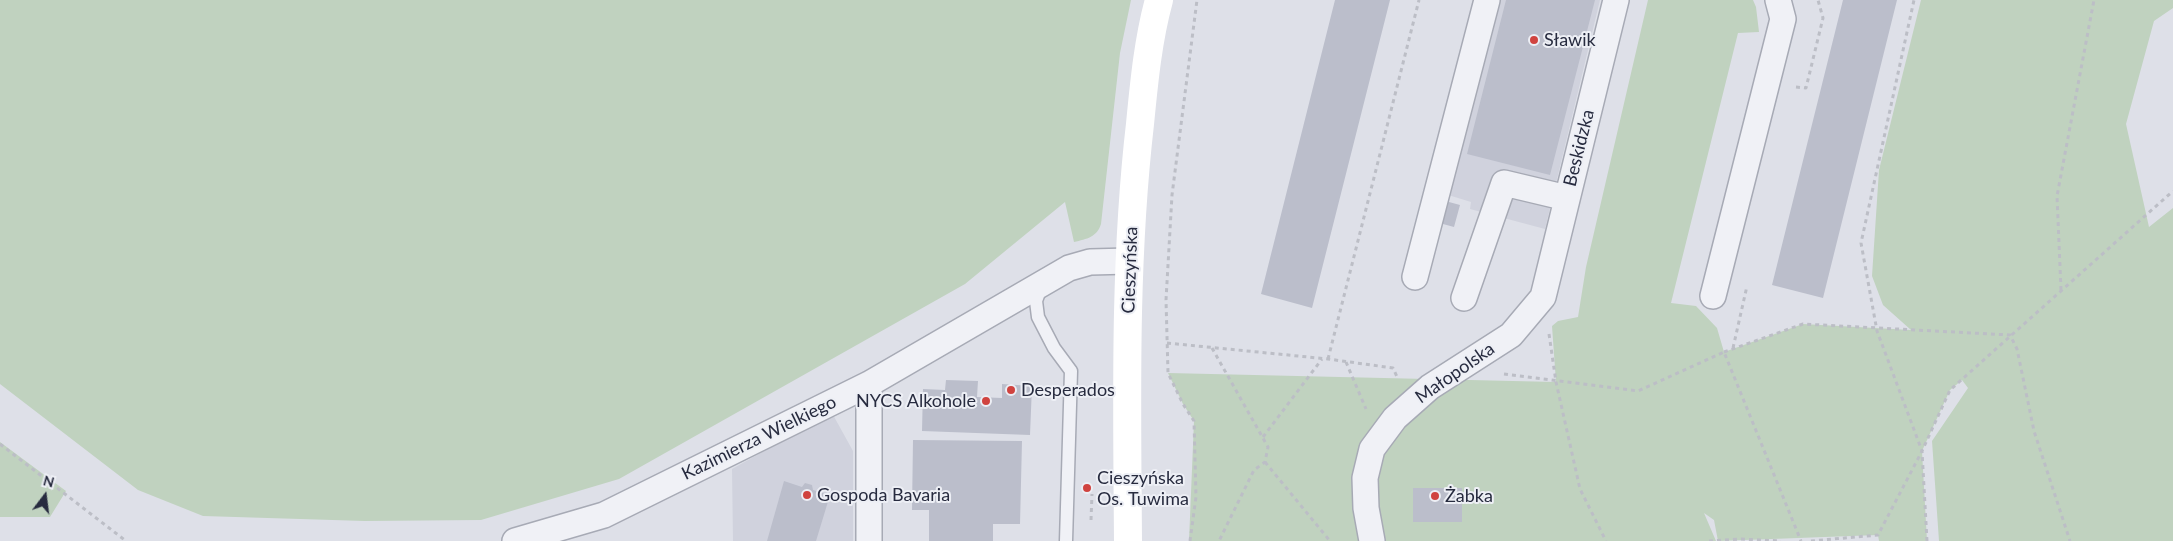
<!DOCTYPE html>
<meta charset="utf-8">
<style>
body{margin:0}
#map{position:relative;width:2173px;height:541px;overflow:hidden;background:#dee0e8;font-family:Lato,sans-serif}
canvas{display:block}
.north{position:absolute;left:20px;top:471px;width:50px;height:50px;-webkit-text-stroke:4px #edeff5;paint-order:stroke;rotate:15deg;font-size:14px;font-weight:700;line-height:20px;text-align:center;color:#272b3f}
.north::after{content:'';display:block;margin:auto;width:18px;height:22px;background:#272b3f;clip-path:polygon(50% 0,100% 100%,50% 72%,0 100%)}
</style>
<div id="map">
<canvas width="2173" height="541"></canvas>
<div class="north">N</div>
</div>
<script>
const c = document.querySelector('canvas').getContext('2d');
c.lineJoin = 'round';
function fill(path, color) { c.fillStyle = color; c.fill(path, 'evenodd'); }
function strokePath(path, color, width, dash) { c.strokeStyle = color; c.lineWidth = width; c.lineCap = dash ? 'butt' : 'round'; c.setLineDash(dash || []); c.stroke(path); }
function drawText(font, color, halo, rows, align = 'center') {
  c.font = font + ' Lato,sans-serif'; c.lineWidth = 4; c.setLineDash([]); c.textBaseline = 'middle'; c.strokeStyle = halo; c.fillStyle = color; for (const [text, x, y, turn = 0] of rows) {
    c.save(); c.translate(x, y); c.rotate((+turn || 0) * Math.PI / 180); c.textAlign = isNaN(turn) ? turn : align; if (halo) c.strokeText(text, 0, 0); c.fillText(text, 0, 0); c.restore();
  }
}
fill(new Path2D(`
 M1497,0H1600L1545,229L1470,209L1471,202L1445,194Z
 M832,413L853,451V541H733L732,469Z`), '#d0d2dd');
fill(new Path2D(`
 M0,0H1131L1120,53L1101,224C1097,237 1087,239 1074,242L1065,202L965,284L619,479L481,520L365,521L203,516L138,490L0,384Z
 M1648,0H1753L1756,7L1759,32L1738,33L1671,303L1696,306L1717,328L1724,352L1803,324L1911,330L1883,305L1872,276L1879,170L1921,0H2173V8L2154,21L2126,124L2149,227L2173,208V541H1939L1932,441L1968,388L1962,380L1950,390L1922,451L1927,541H1879L1878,535L1718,541L1714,520L1704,513L1716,541H1189L1194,421L1183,404L1168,373L1556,382L1552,326L1558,321L1578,317L1586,267Z
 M0,442L66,491L50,517H0Z`), '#c0d2bf');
fill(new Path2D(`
 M1335,0H1390L1312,308L1261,294Z
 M1506,0H1595L1550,175L1467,154Z
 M1843,0H1897L1823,298L1772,285Z
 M1438,199L1460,205L1454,227L1432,221Z
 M946,380L978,381L977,397L1002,398V384L1032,386L1030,435L922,431L923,389L945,390Z
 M913,440L1022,441L1020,524H993V541H929V510H912Z
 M784,481L802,487L805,483L812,485L813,490L830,495L816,541H767Z
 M1413,488H1462V522H1413Z`), '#bbbecb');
const service = new Path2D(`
 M1041,287L1036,301L1038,317L1054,348L1071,371L1066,541`);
const minor = new Path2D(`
 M1415,277L1487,0
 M1713,296L1783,19L1778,0
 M1464,298L1504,183L1567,198
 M515,541L604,515L869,384L1069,268L1090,262L1129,261
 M869,541V384
 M1372,541L1366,508L1365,478L1372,449L1395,418L1430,387L1511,335L1543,297L1616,0`);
strokePath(service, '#a7aab5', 15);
strokePath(minor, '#a7aab5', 28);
strokePath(new Path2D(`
 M1796,87L1806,88L1823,18L1818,0
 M2061,290L2057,196L2094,0
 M1549,334L1556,382L1580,489L1606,541
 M1167,343L1328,359L1393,368L1398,379
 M1212,348L1268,447L1265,462L1254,470L1219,541
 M1733,348L1747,286
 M1724,352L1803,324L2010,335L2017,349L2034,431L2070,541
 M1328,359L1419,0
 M1346,362L1366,409
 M1504,374L1638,391L1724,352L1801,541
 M1263,437L1322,359
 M0,444L126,541
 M1265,462L1330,541
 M1091,520L1092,494
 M1190,541L1196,497L1194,421L1183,404L1168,373L1166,300L1172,195L1197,0
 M1709,541L1741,539L1781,541
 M1811,541L1878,535L1922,451L1877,331L1861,243L1914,0
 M1927,541L1922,451L1950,390L2173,191`), '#bcbec6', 3, [4, 4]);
strokePath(service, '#f0f1f6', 12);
strokePath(minor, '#f0f1f6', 25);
strokePath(new Path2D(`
 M1128,541C1127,402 1124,262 1140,124C1144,83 1148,40 1159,0`), '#fff', 28);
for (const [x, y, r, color] of [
 [1534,40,5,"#d0433f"],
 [1011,390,5,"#d0433f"],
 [986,401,5,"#d0433f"],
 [1087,488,5,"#d0433f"],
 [807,495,5,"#d0433f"],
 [1435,496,5,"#d0433f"]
]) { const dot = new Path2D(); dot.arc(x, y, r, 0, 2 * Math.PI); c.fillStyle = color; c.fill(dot); strokePath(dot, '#edeff5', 2); }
drawText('18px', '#272b3f', '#edeff5', [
 ["Sławik",1544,40],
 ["Desperados",1021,390],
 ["NYCS Alkohole",976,401,"right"],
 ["Cieszyńska",1097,478],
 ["Os. Tuwima",1097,499],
 ["Gospoda Bavaria",817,495],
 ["Żabka",1445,496]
], 'left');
drawText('18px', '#272b3f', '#edeff5', [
 ["Beskidzka",1579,148,-76],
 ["Cieszyńska",1130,270,-88],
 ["Małopolska",1455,373,-35],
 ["Kazimierza Wielkiego",759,438,-26]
]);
</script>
